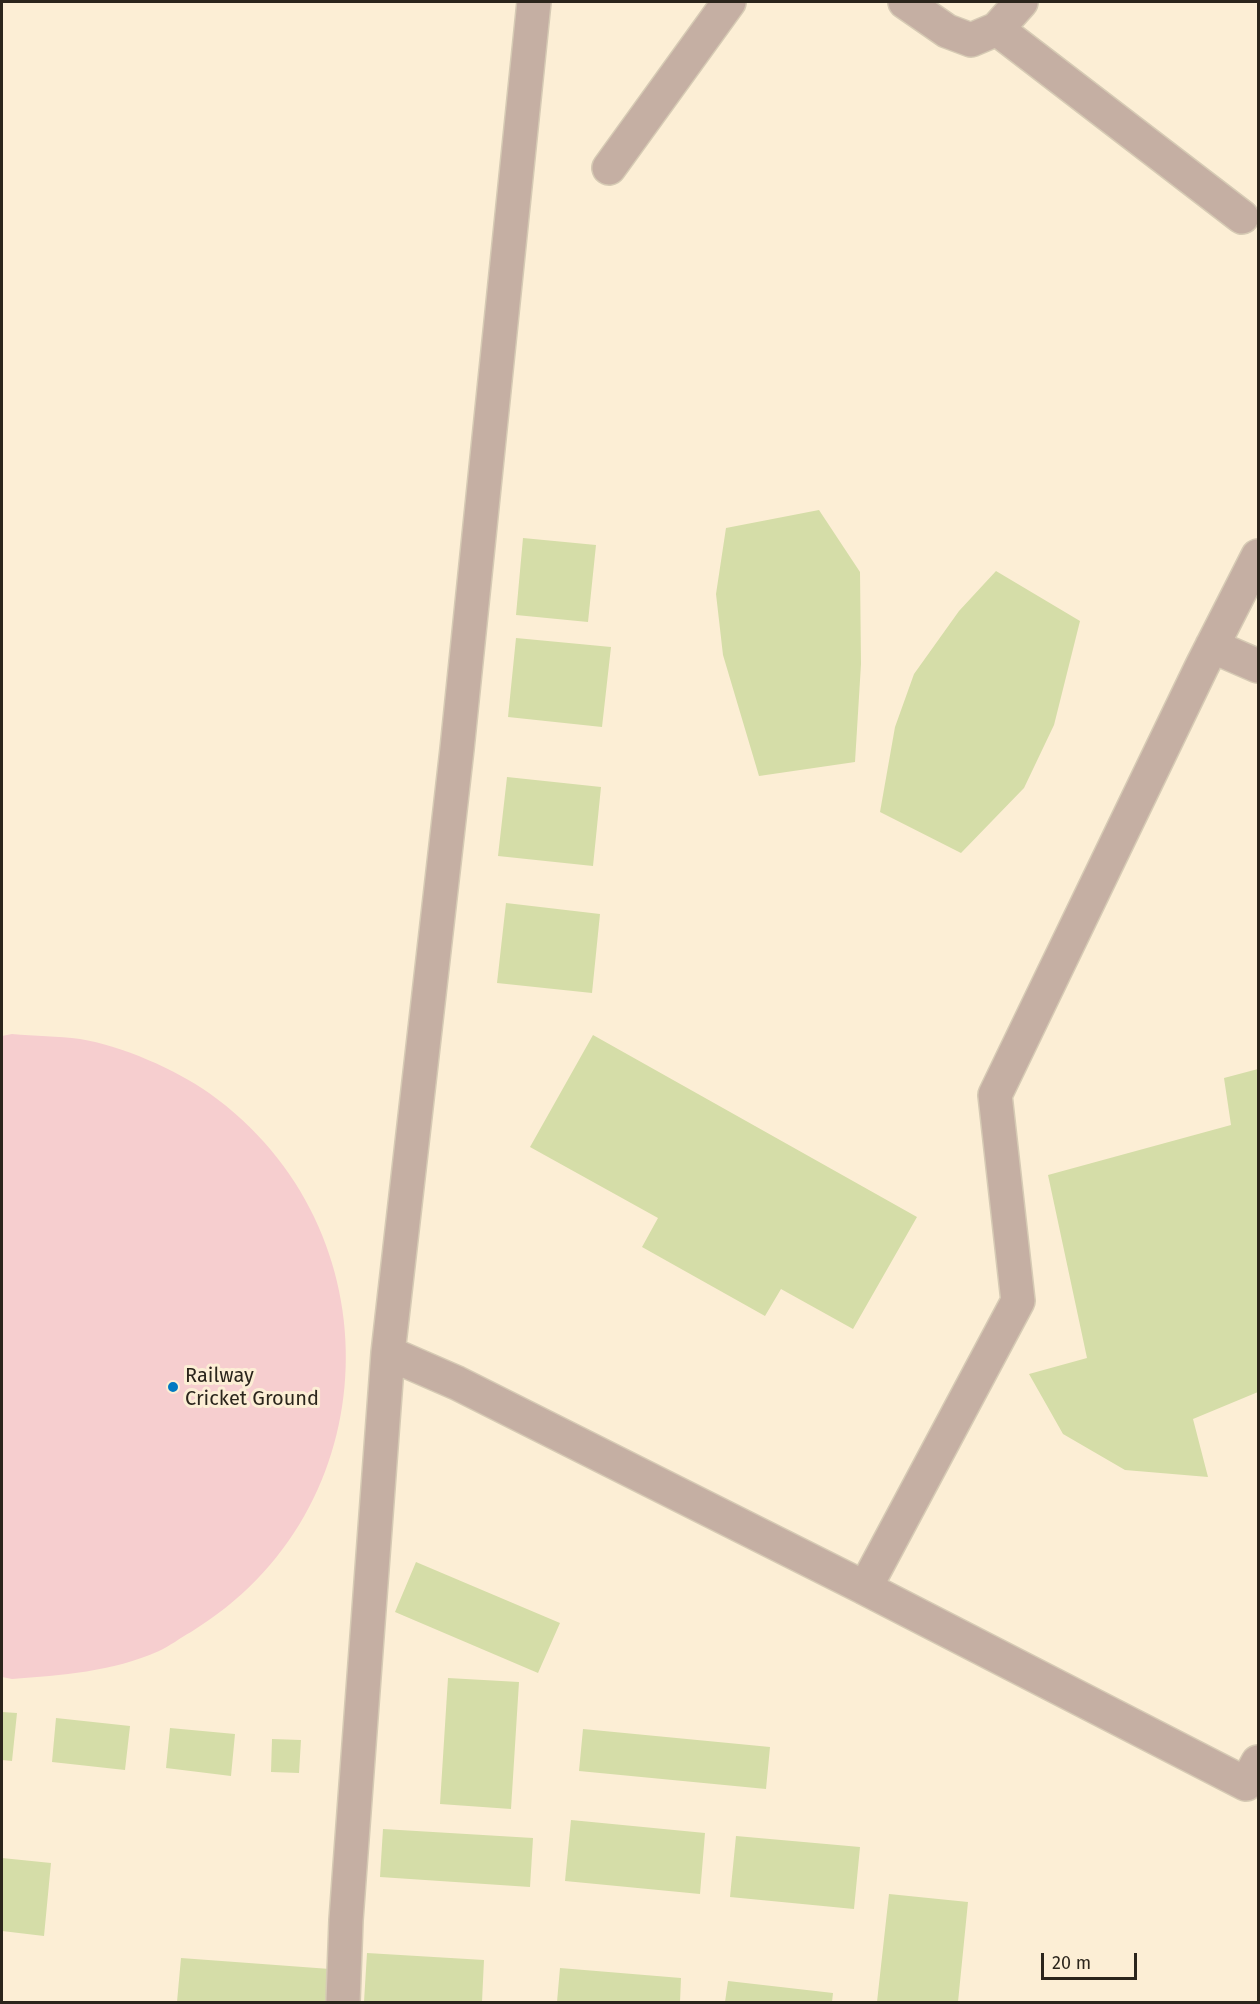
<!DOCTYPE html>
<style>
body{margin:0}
#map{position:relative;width:1260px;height:2004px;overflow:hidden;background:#fceed5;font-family:"Fira Sans",sans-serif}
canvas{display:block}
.frame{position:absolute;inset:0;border:3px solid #2b251c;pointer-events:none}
.scale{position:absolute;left:1041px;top:1953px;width:96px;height:27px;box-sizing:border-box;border:3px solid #2b251c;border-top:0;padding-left:8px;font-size:18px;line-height:21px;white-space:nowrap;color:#2b251c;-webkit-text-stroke:4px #fceed5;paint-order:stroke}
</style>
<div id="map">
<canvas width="1260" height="2004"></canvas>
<div class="frame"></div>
<div class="scale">20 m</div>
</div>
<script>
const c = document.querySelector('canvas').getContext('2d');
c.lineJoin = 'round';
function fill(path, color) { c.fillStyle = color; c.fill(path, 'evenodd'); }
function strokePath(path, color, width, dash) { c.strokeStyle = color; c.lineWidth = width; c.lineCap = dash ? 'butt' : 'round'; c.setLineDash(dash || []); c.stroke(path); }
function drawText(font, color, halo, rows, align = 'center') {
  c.font = font + ' "Fira Sans",sans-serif'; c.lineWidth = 6; c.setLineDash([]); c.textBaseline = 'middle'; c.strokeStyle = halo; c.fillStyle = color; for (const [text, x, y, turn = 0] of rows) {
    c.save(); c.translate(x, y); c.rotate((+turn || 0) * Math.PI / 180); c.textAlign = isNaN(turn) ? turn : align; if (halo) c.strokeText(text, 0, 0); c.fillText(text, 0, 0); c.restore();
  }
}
fill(new Path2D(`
 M12,1034C35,1036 58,1036 80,1039C122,1046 175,1069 209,1093C399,1228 390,1512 191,1632C180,1638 170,1646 159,1651C112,1672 62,1675 12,1679L2,1677V1036Z`), '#f6cecf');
fill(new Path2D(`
 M819,510L860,572L861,664L855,762L759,776L723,655L716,594L726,528Z
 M523,538L596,545L588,622L516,615Z
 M996,571L1080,621L1054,725L1024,788L961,853L880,812L895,727L914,674L959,611Z
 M516,638L611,647L602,727L508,717Z
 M507,777L601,787L593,866L498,856Z
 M506,903L600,914L592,993L497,983Z
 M593,1035L917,1217L853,1329L781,1289L765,1316L642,1247L658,1218L530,1147Z
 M1258,1069V1392L1193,1419L1208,1477L1125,1470L1063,1434L1029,1374L1087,1358L1048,1175L1231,1125L1224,1078Z
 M416,1562L560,1623L538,1673L395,1612Z
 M448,1678L519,1682L511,1809L440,1804Z
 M2,1712L17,1713L12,1761L2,1760Z
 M56,1718L130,1726L125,1770L52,1762Z
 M170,1728L235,1734L231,1776L166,1768Z
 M583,1729L770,1747L766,1789L579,1771Z
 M272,1739L301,1740L299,1773L271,1772Z
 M571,1820L705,1833L700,1894L565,1881Z
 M383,1829L533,1838L530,1887L380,1877Z
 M736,1836L860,1847L854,1909L730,1897Z
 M2,1858L51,1863L44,1936L2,1931Z
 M889,1894L968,1902L958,2002H877Z
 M367,1953L484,1960L482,2002H364Z
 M181,1958L330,1969L327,2002H177Z
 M560,1968L681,1978L680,2002H557Z
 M728,1981L833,1993L832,2002H725Z`), '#d5dda8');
const minor = new Path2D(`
 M534,2L457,749L388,1353L457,1383L865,1588
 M905,2L947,31L971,40L997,29L1021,2
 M997,29L1242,217
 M609,168L729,2
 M1258,556L1202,666L995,1095L1018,1301L865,1588L1246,1784L1258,1762
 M1212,646L1258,666
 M343,2002L346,1920L388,1353`);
strokePath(minor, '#d6cab4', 36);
strokePath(minor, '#c5afa3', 33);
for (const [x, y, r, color] of [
 [173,1387,6,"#0079c2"]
]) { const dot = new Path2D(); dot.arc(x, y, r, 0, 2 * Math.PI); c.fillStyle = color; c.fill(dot); strokePath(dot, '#fceed5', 2); }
drawText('20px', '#2b251c', '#fceed5', [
 ["Railway",185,1376],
 ["Cricket Ground",185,1399]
], 'left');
</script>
